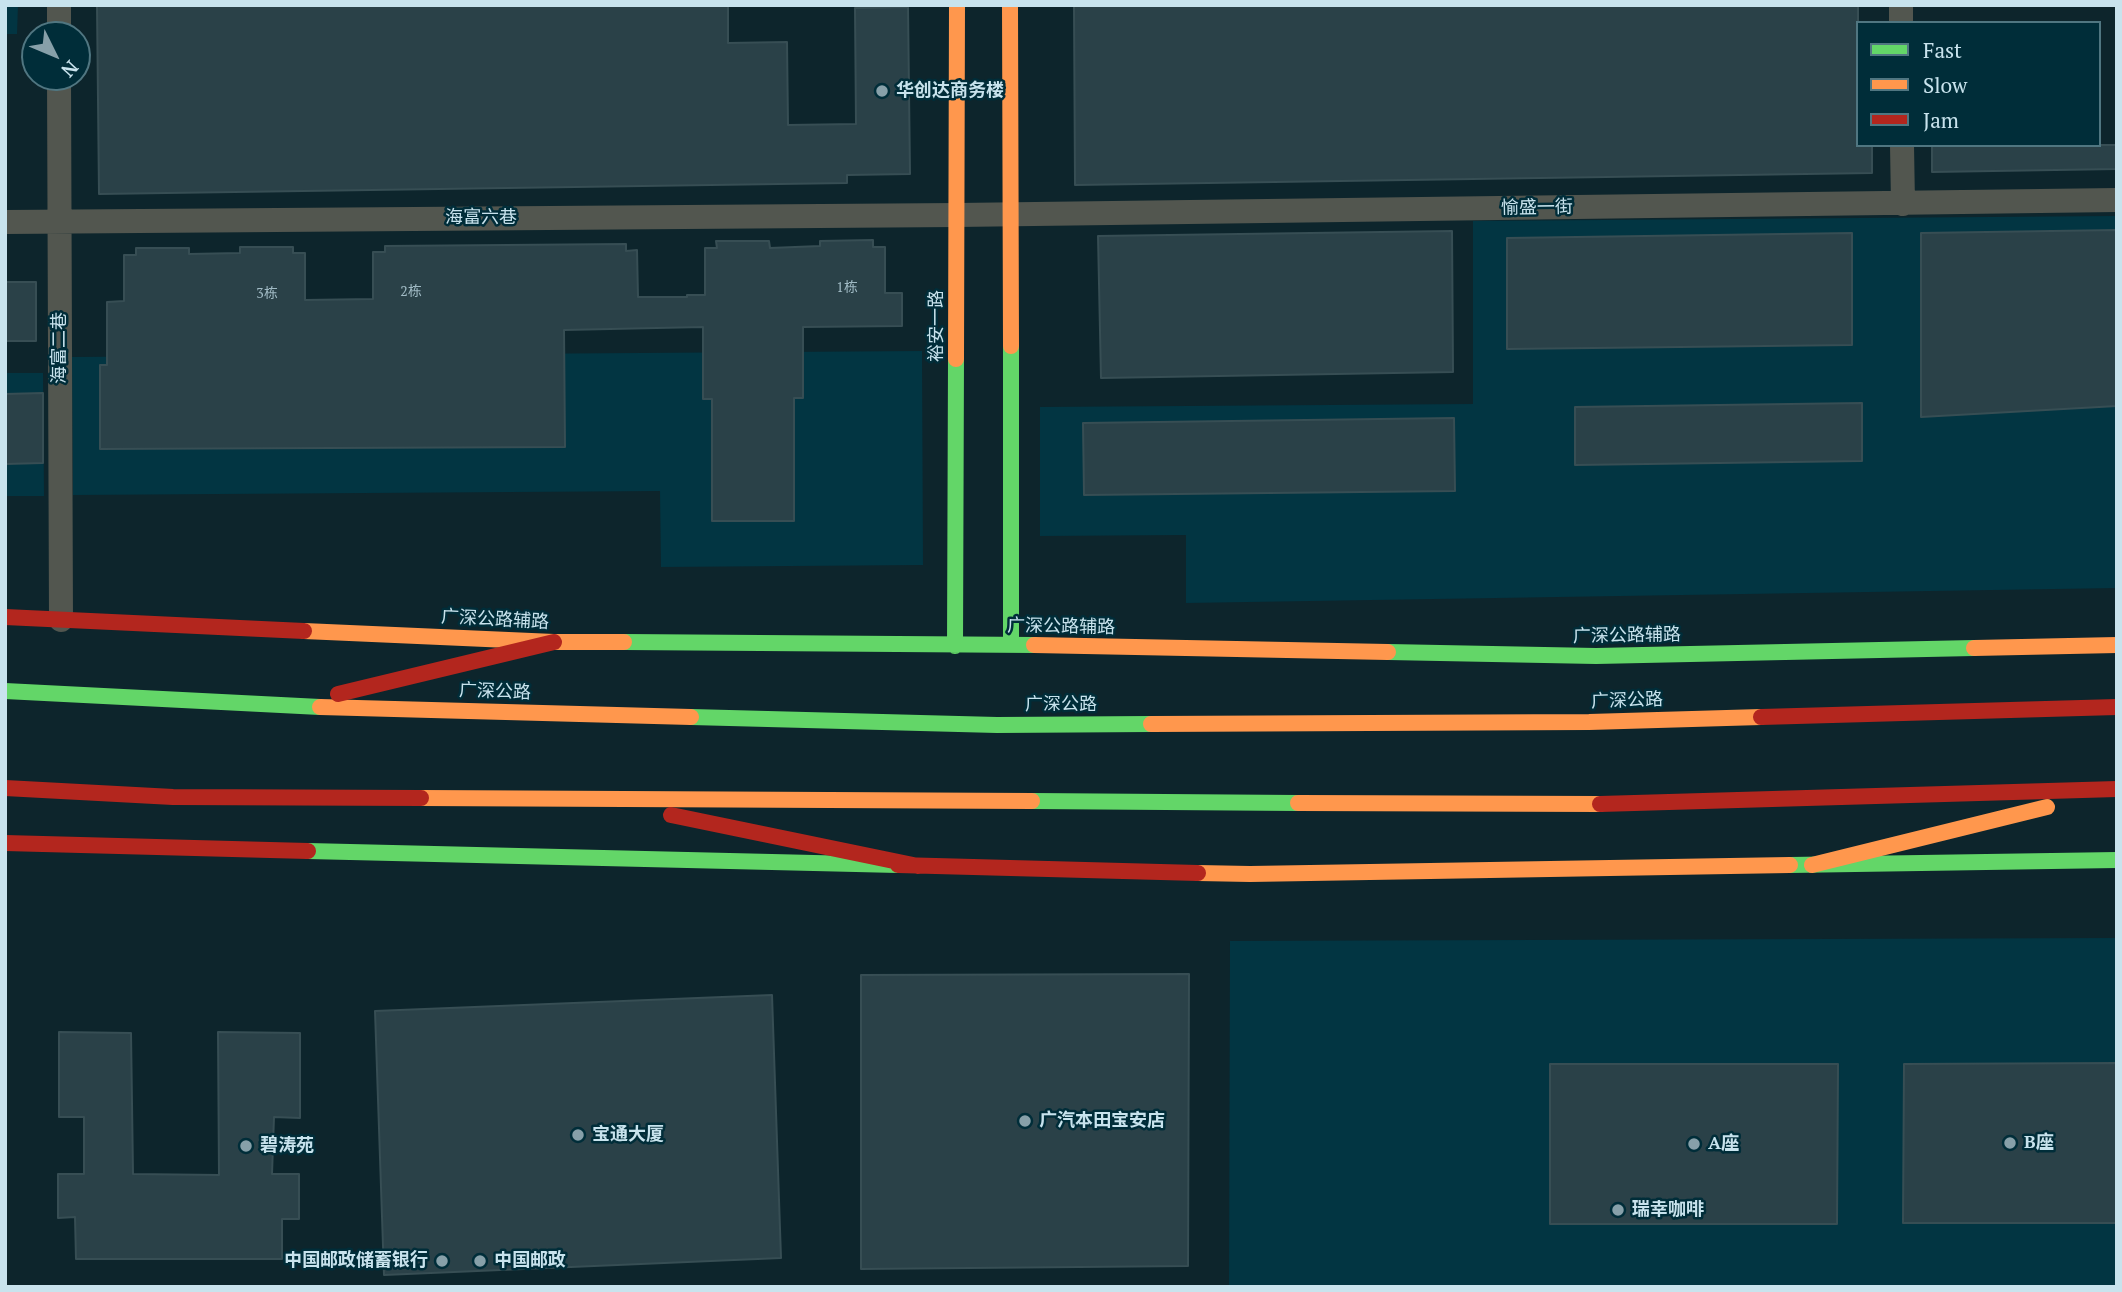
<!DOCTYPE html>
<meta charset="utf-8">
<style>
body{margin:0}
#map{position:relative;width:2122px;height:1292px;overflow:hidden;background:#0d252c;font-family:"PT Serif",serif}
canvas{display:block}
.frame{position:absolute;inset:0;border:7px solid #c8e3ed;pointer-events:none}
.legend{position:absolute;left:1856px;top:21px;width:245px;height:126px;box-sizing:border-box;background:#002d39;border:2px solid #507681;margin:0;padding:9px 12px;list-style:none;font-size:21px;color:#c8e3ed}
.legend li{display:flex;align-items:center;gap:14px;height:35px}
.legend b{width:35px;border:2px solid #507681}
.north{position:absolute;left:21px;top:21px;width:70px;height:70px;box-sizing:border-box;background:#002d39;border:2px solid #507681;border-radius:50%;rotate:133deg;font-size:19px;font-weight:700;line-height:28px;text-align:center;color:#c8e3ed}
.north::after{content:'';display:block;margin:auto;width:24px;height:32px;background:#87a0a9;clip-path:polygon(50% 0,100% 100%,50% 72%,0 100%)}
</style>
<div id="map">
<canvas width="2122" height="1292"></canvas>
<div class="frame"></div>
<ul class="legend">
<li><b style="height:9px;background:#63d668"></b>Fast</li>
<li><b style="height:9px;background:#ff974d"></b>Slow</li>
<li><b style="height:9px;background:#b3261e"></b>Jam</li>
</ul>
<div class="north">N</div>
</div>
<script>
const c = document.querySelector('canvas').getContext('2d');
c.lineJoin = 'round';
function fill(path, color) { c.fillStyle = color; c.fill(path, 'evenodd'); }
function strokePath(path, color, width, dash) { c.strokeStyle = color; c.lineWidth = width; c.lineCap = dash ? 'butt' : 'round'; c.setLineDash(dash || []); c.stroke(path); }
function drawText(font, color, halo, rows, align = 'center') {
  c.font = font + ' "PT Serif","Noto Sans SC",serif'; c.lineWidth = 5; c.setLineDash([]); c.textBaseline = 'middle'; c.strokeStyle = halo; c.fillStyle = color; for (const [text, x, y, turn = 0] of rows) {
    c.save(); c.translate(x, y); c.rotate((+turn || 0) * Math.PI / 180); c.textAlign = isNaN(turn) ? turn : align; if (halo) c.strokeText(text, 0, 0); c.fillText(text, 0, 0); c.restore();
  }
}
fill(new Path2D(`
 M5,5H18L17,34H5Z
 M2117,216V588L1186,603V535L1040,536V407L1473,404V221Z
 M922,351L923,565L661,567L660,491L73,495L72,357Z
 M5,373H43L44,496H5Z
 M2117,938V1287H1229L1230,941Z`), '#023542');
const building = new Path2D(`
 M97,5H728V43L787,42L788,125L856,124L855,8L908,7L910,174L847,175V183L99,194Z
 M1074,5H1858V145H1872V173L1075,185Z
 M1932,145H2117V169L1932,172Z
 M2117,230V406L1921,417V233Z
 M1452,231L1453,372L1101,378L1098,236Z
 M1852,233V345L1507,349V238Z
 M873,240V247H885V293H902V326L803,327V398H794V521H712V399H703V327L564,330L565,447L100,449V365H107V302L124,301V255H136V248H189V254L240,253V247H293V253H305V300L373,299V252H385V246L626,244V251L637,250L638,297H687V295H705V248H717L716,241H769L770,248L820,246V241Z
 M5,282H36V341H5Z
 M43,393V463L5,464V394Z
 M1862,403V461L1575,465V407Z
 M1454,418L1455,491L1084,495L1083,423Z
 M1189,974L1188,1266L861,1269V975Z
 M772,995L781,1258L384,1275L375,1011Z
 M59,1032L131,1033L133,1174L219,1175L218,1032L300,1033V1118L274,1117L272,1174H299V1219H282V1259H76L75,1217L58,1218V1174H84V1117H59Z
 M2117,1063V1223H1903L1904,1064Z
 M1550,1064H1838L1837,1224H1550Z`);
fill(building, '#2a4148');
strokePath(building, '#374e54', 2);
strokePath(new Path2D(`
 M59,5V35
 M1901,5V23
 M59,77L61,620
 M1902,145L1903,204
 M5,222L957,215L2117,200`), '#52564f', 24);
strokePath(new Path2D(`
 M1011,346V645
 M624,642L1034,645
 M955,646L956,359
 M1388,652L1596,656L1974,648
 M5,691L320,707
 M691,717L997,725L1151,724
 M1032,801L1298,803
 M308,851L898,865
 M1790,865L2117,860`), '#63d668', 16);
strokePath(new Path2D(`
 M1010,5L1011,346
 M956,359L957,5
 M304,631L554,642H624
 M1034,645L1388,652
 M1974,648L2117,645
 M320,707L691,717
 M1151,724L1589,722L1761,717
 M421,798L1032,801
 M1298,803L1600,804
 M1812,865L2047,807
 M1198,873L1250,874L1790,865`), '#ff974d', 16);
strokePath(new Path2D(`
 M5,617L304,631
 M338,694L554,642
 M1761,717L2117,707
 M5,788L173,797L421,798
 M1600,804L2117,789
 M671,815L918,866
 M5,843L308,851
 M898,865L1198,873`), '#b3261e', 16);
for (const [x, y, r, color] of [
 [882,91,7,"#87a0a9"],
 [1025,1121,7,"#87a0a9"],
 [578,1135,7,"#87a0a9"],
 [2010,1143,7,"#87a0a9"],
 [1694,1144,7,"#87a0a9"],
 [246,1146,7,"#87a0a9"],
 [1618,1210,7,"#87a0a9"],
 [442,1261,7,"#87a0a9"],
 [480,1261,7,"#87a0a9"]
]) { const dot = new Path2D(); dot.arc(x, y, r, 0, 2 * Math.PI); c.fillStyle = color; c.fill(dot); strokePath(dot, '#002d39', 2.5); }
drawText('14px', '#a0bac4', null, [
 ["1栋",847,288],
 ["2栋",411,292],
 ["3栋",267,294]
]);
drawText('bold 18px', '#c8e3ed', '#002d39', [
 ["华创达商务楼",896,91],
 ["广汽本田宝安店",1039,1121],
 ["宝通大厦",592,1135],
 ["B座",2024,1143],
 ["A座",1708,1144],
 ["碧涛苑",260,1146],
 ["瑞幸咖啡",1632,1210],
 ["中国邮政储蓄银行",428,1261,"right"],
 ["中国邮政",494,1261]
], 'left');
drawText('18px', '#c8e3ed', '#002d39', [
 ["愉盛一街",1537,208,-1],
 ["海富六巷",481,218],
 ["裕安一路",937,326,-90],
 ["海富二巷",60,348,-90],
 ["广深公路辅路",495,620,3],
 ["广深公路辅路",1061,627,1],
 ["广深公路辅路",1627,636,-1],
 ["广深公路",495,692,2],
 ["广深公路",1627,701,-2],
 ["广深公路",1061,705]
]);
</script>
